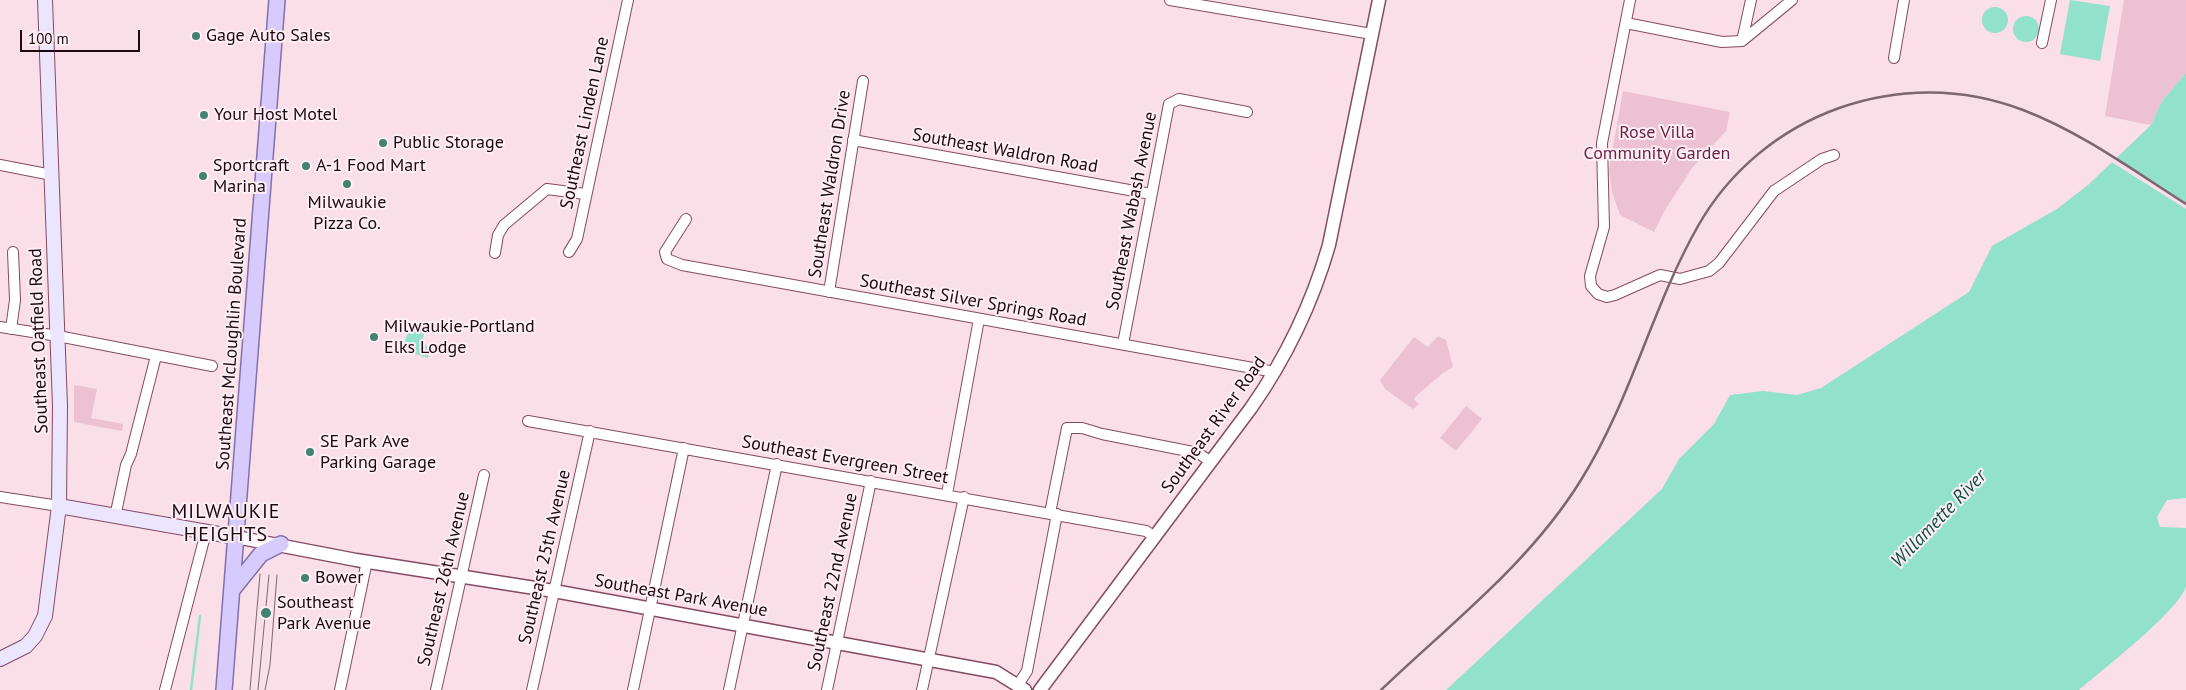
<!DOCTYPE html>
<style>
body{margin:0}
#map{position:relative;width:2186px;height:690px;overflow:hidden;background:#fadee8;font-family:"PT Sans",sans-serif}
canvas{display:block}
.scale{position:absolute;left:20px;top:30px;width:120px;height:22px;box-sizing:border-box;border:2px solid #1d0811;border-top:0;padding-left:6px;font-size:15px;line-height:18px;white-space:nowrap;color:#1d0811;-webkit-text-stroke:4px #feeff5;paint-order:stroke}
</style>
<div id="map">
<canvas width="2186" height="690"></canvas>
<div class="scale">100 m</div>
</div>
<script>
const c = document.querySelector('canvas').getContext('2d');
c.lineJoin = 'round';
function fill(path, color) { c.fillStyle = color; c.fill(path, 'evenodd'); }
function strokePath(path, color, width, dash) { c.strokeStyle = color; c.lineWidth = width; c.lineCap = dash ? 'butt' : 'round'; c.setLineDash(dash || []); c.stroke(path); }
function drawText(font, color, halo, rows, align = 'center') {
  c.font = font + ' "PT Sans",sans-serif'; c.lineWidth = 4; c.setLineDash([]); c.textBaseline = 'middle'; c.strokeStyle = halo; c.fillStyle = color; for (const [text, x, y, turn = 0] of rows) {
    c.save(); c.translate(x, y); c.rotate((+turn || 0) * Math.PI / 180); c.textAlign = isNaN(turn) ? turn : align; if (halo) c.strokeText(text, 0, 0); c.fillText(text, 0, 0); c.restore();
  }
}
fill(new Path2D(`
 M2124,0H2186V73L2162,101L2151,125L2105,116Z
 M1623,91L1730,112L1726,131L1692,168L1665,210L1654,232L1620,215L1612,192L1609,170Z
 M1438,336L1446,340L1453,367L1443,373L1416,396L1414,399L1419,404L1413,409L1385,389L1380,380L1414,337L1428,347Z
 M74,385L97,389L91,418L123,424L122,431L74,422Z
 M1466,406L1482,419L1456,451L1440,438Z`), '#ecc2d2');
fill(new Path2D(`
 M2070,0L2110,6L2100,61L2060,54Z
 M1982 20a13 13 0 1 1 26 0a13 13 0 1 1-26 0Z
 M2013 29a13 13 0 1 1 26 0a13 13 0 1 1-26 0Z
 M2186,73V498L2167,500L2157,517L2160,527L2186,528C2186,543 2186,573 2186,586C2180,610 2101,671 2079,690H1446L1662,489L1679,459L1714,424L1730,395L1763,391L1797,395L1821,388L1969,292L1992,246L2057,209L2088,185L2151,125L2162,101Z
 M411,323L426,328L421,344L431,347L428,358L402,350Z`), '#92e1ca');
fill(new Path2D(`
 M2113,158L2186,203V209L2110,161Z`), '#fadee8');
strokePath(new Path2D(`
 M191,690L200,616`), '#92e1ca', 2.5);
const minor = new Path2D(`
 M1170,0L1372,34
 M1630,0L1602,143L1604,227L1590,276L1591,286L1598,294L1607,297L1615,295L1660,275L1680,279L1709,271L1719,263L1774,191L1822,159L1834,155
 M1626,23L1722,42L1742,41
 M1742,41L1792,0
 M1742,41L1751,0
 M2042,43L2051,0
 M1894,58L1904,0
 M853,140L1151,194
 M0,165L52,175
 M686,219L665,252L667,259L682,265L1275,372
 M569,252L577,239L628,0
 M495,253L498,235L504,225L547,189L585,194
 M829,292L863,81
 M0,327L58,336L212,366
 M11,329L15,300L13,252
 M1123,344L1169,104L1179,99L1247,112
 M528,421L1146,531L1155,537
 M947,494L979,319
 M0,497L59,506
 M1050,513L1067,428H1082L1102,434L1198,453L1211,462
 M115,517L126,465L131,454L156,356
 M1018,685L1027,671L1057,514
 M165,690L206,532
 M340,690L367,561
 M436,690L484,475
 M532,690L590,431
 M633,690L684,448
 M729,690L777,464
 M827,690L871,481
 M922,690L964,497`);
const tertiary = new Path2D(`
 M236,537L356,560L554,591L996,672L1025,690
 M1040,690L1251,408C1286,358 1312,304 1329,245L1379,0`);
const secondary = new Path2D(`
 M59,506L236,537
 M0,659L26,646L35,636L45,616L59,506L60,406L45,0`);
const primary = new Path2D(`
 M232,590L261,554L281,544
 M224,690L277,0`);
strokePath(minor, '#844b64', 12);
strokePath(tertiary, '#844b64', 15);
strokePath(secondary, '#844b64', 16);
strokePath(primary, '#8471a8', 18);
strokePath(minor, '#fff', 10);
strokePath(tertiary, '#fff', 12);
strokePath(secondary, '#ebe5fe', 14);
strokePath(primary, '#d6cbfc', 15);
strokePath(new Path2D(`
 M250,690L260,574
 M258,690L269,575
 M265,690L270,665L277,575`), '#7e666f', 1);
strokePath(new Path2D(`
 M1381,690C1451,623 1529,564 1581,480C1631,400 1652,307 1698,226C1762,113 1902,63 2023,110C2081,132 2134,171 2186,204`), '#7e666f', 2.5);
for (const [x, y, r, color] of [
 [196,36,5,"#428270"],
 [204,115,5,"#428270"],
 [383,143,5,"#428270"],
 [306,166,5,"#428270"],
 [203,176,5,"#428270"],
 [347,184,5,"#428270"],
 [374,337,5,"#428270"],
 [310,452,5,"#428270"],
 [305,578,5,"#428270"],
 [266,613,6,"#428270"]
]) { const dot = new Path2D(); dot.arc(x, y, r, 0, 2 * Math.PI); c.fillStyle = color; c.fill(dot); strokePath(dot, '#feeff5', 2); }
drawText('18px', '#1d0811', '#feeff5', [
 ["Gage Auto Sales",206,36],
 ["Your Host Motel",214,115],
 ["Public Storage",393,143],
 ["Sportcraft",213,166],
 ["Marina",213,187],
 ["A-1 Food Mart",316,166],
 ["Milwaukie",347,203,"center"],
 ["Pizza Co.",347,224,"center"],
 ["Milwaukie-Portland",384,327],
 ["Elks Lodge",384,348],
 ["SE Park Ave",320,442],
 ["Parking Garage",320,463],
 ["Bower",315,578],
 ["Southeast",277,603],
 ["Park Avenue",277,624]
], 'left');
drawText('18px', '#1d0811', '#feeff5', [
 ["Southeast Linden Lane",585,123,-78],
 ["Southeast Waldron Road",1005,151,10],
 ["Southeast Waldron Drive",830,184,-81],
 ["Southeast Wabash Avenue",1132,211,-79],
 ["Southeast Silver Springs Road",973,301,10],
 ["Southeast Oatfield Road",39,341,-92],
 ["Southeast McLoughlin Boulevard",232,344,-86],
 ["Southeast River Road",1214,425,-54],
 ["Southeast Evergreen Street",845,460,10],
 ["Southeast 25th Avenue",545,557,-77],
 ["Southeast 26th Avenue",444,579,-77],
 ["Southeast 22nd Avenue",833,582,-78],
 ["Southeast Park Avenue",681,596,10]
]);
drawText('18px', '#6b1f45', '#feeff5', [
 ["Rose Villa",1657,133],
 ["Community Garden",1657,154]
]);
drawText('italic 19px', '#0e5142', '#feeff5', [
 ["Willamette River",1939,519,-46]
]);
c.letterSpacing = '1px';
drawText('20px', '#1d0811', '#feeff5', [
 ["MILWAUKIE",226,512],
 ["HEIGHTS",226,535]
]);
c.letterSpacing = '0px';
</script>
